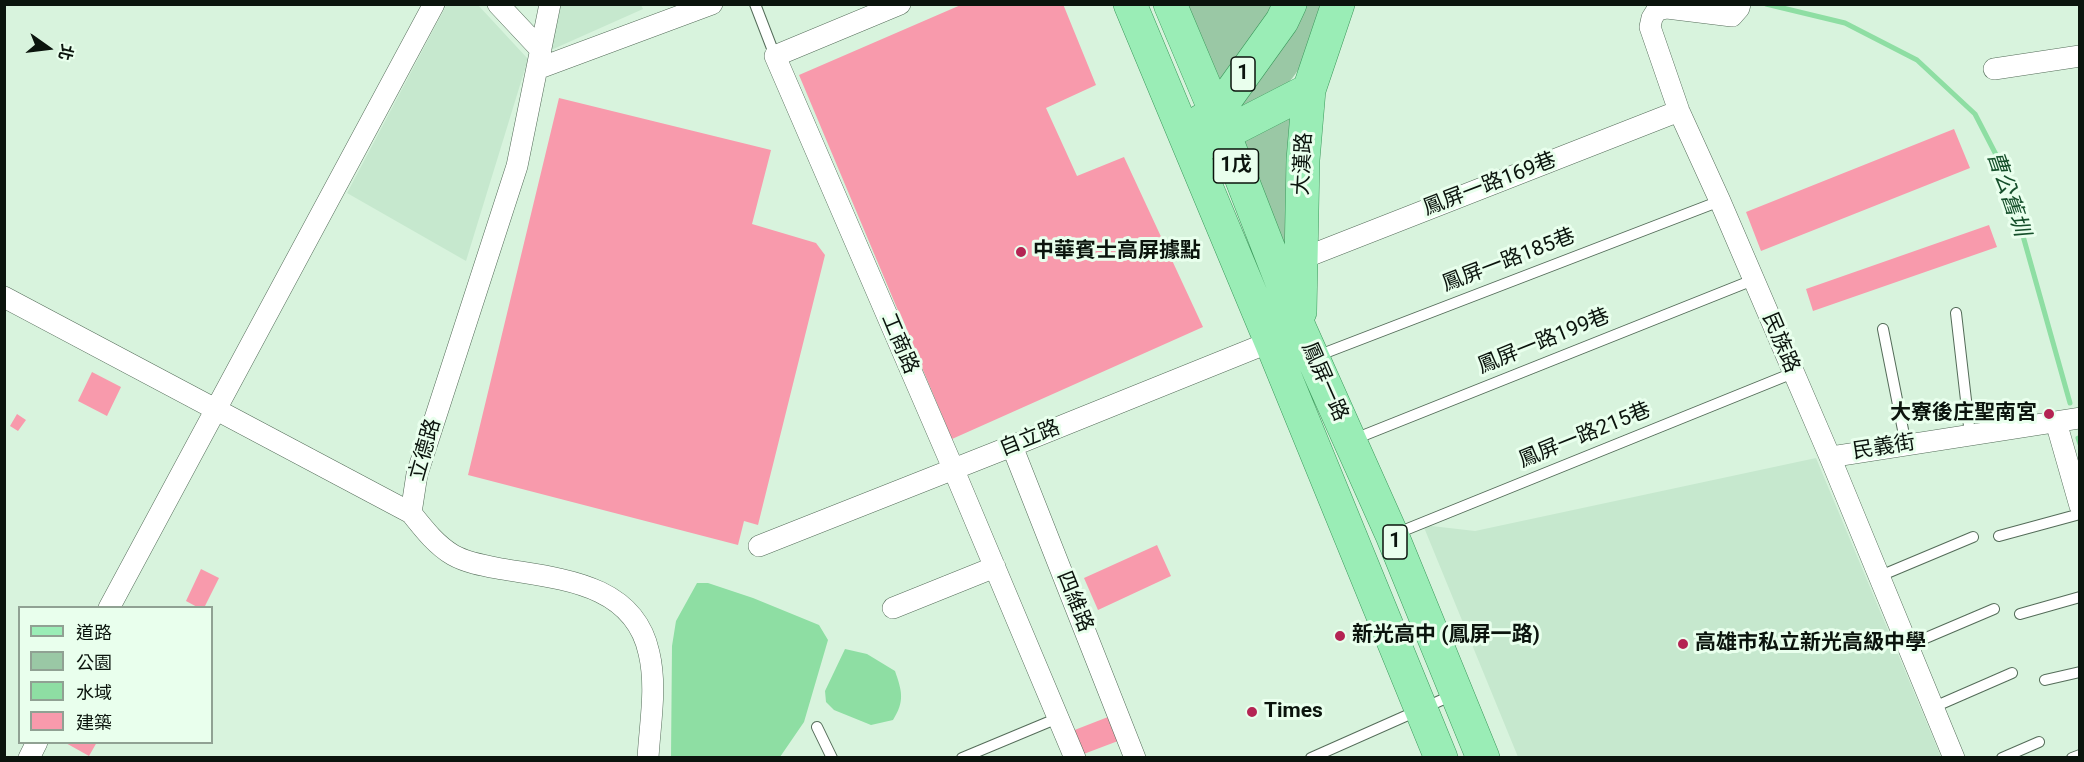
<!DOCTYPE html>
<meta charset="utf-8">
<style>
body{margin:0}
#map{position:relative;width:2084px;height:762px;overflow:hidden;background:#d8f3dd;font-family:Roboto,"Noto Sans TC",sans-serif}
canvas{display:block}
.frame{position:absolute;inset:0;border:6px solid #0b140d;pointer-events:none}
.legend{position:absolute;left:18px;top:606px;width:195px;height:138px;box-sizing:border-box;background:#e9ffed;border:2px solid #90a193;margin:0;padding:8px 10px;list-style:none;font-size:18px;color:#0b140d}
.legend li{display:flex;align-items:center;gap:12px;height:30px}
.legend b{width:30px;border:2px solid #90a193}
.north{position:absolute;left:18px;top:18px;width:60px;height:60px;-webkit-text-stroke:4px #e9ffed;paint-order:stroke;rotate:104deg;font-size:16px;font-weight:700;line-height:24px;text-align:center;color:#0b140d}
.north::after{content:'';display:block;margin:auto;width:21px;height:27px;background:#0b140d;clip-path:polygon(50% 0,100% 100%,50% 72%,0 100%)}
</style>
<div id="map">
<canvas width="2084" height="762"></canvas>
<div class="frame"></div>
<ul class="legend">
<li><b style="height:8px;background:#9aedb6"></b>道路</li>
<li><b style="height:16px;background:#9ac8a5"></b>公園</li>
<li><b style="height:16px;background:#8edea3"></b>水域</li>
<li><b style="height:16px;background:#f89aac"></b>建築</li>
</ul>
<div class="north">北</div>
</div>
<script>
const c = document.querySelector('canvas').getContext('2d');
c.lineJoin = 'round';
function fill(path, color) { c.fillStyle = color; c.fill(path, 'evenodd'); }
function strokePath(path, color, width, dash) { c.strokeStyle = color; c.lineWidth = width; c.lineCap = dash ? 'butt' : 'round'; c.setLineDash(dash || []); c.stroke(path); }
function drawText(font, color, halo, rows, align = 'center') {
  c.font = font + ' Roboto,"Noto Sans TC",sans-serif'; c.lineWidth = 6; c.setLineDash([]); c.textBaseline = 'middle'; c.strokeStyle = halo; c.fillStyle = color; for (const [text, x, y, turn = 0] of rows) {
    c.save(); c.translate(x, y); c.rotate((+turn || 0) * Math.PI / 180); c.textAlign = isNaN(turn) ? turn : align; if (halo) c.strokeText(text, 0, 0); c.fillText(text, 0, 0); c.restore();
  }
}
fill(new Path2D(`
 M447,4L478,5L528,59L466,261L347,193Z
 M561,5H641L643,9L551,50Z
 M1816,458L1941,757H1518L1423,525L1475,531Z`), '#c6e8ce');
fill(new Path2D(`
 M1178,5H1279L1216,89Z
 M1306,5H1325C1315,31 1306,68 1284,87C1268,101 1248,112 1230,124L1234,106Z
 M1296,110L1287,254L1242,136Z`), '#9ac8a5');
fill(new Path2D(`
 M697,583H708L753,598L819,625L828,640L804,722L780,757H671L672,646L676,621Z
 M845,649L867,654L895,671C902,691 905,701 893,720L871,725L834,710L826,702L825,691Z`), '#8edea3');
strokePath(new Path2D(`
 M1766,4L1845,23L1917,60L1975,114L2005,172L2070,403
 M2078,438L2080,444`), '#8edea3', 5);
fill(new Path2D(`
 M963,4H1063L1096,85L1046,108L1077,176L1124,157L1203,327L952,439L799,75Z
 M559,98L771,150L752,224L816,243L825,255L758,525L744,521L738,545L468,475Z
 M1954,129L1970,168L1761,251L1746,212Z
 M1989,225L1997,247L1813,311L1806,289Z
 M92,372L121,387L107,416L78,401Z
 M17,414L26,420L18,431L10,426Z
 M1157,545L1171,576L1098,610L1084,578Z
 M201,569L219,578L204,608H199L186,601Z
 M1108,717L1118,741L1081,755L1072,731Z
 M64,742H97L89,756Z`), '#f89aac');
const lane = new Path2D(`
 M755,4L775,56
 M1956,313L1970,435
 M1883,329L1906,445
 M1317,356L1720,201
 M1352,440L1753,280
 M1395,534L1793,373
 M1999,536L2080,514
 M1880,576L1973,537
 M2020,614L2080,597
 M1907,646L1994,609
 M2045,680L2080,672
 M1934,707L2012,673
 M817,727L832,758
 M962,758L1058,718
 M1311,758L1453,695
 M2002,758L2039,742
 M2072,758L2080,755`);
const street = new Path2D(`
 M498,4L541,50
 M550,4L517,166L417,474L411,513C423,528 436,545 453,555C467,563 486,566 502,569C560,579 634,583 649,653C657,687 650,723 648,758
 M900,4L775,56L953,468L1075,758
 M1740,4L1739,8L1732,16L1667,8L1657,10L1652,18L1650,27L1679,111L1720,201L1830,457L1954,758
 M537,69L712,4
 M1994,69L2080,56
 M1301,259L1679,111
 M4,297L411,513
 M2056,422L2080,506
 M1012,446L1135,758
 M1830,457L2080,418
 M759,546L1012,446L1280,338
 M109,608L434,4
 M893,608L995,567
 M29,758L37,742`);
const primary = new Path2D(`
 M1130,4L1271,342L1441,758
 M1170,4L1216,113L1300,329L1392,535L1483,758
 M1201,121L1216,113L1282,21L1290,4
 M1204,144L1309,90
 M1300,312L1303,160L1309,90L1338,4`);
strokePath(lane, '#546c59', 12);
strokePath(street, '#546c59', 22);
strokePath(primary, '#3c995c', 34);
strokePath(lane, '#fff', 10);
strokePath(street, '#fff', 21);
strokePath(primary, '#9aedb6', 33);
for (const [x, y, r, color] of [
 [1021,252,6,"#b42453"],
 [2049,414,6,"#b42453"],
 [1340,636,6,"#b42453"],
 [1683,644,6,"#b42453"],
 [1252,712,6,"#b42453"]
]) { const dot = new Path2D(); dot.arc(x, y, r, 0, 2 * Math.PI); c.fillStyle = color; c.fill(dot); strokePath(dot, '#e9ffed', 2); }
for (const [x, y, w] of [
 [1243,74,24],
 [1236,166,45],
 [1395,542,24]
]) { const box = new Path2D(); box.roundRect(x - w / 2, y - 17, w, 34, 4.5); c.fillStyle = '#e9ffed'; c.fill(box); strokePath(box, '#0b140d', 1.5); }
drawText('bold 20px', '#0b140d', null, [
 ["1",1243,74],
 ["1戊",1236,166],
 ["1",1395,542]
]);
drawText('21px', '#0b140d', '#e9ffed', [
 ["大漢路",1304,164,-87],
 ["鳳屏一路169巷",1490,185,-21],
 ["鳳屏一路185巷",1509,261,-21],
 ["鳳屏一路199巷",1544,342,-22],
 ["民族路",1780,343,67],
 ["工商路",899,344,67],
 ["鳳屏一路",1324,382,66],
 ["鳳屏一路215巷",1585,436,-22],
 ["自立路",1030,439,-22],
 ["民義街",1884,448,-9],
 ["立德路",426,450,-74],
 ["四維路",1074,602,68]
]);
drawText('bold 21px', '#0b140d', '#e9ffed', [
 ["中華賓士高屏據點",1033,252],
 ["大寮後庄聖南宮",2037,414,"right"],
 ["新光高中 (鳳屏一路)",1352,636],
 ["高雄市私立新光高級中學",1695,644],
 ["Times",1264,712]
], 'left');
drawText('italic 22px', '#154f2a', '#e9ffed', [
 ["曹公舊圳",2007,194,71]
]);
</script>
